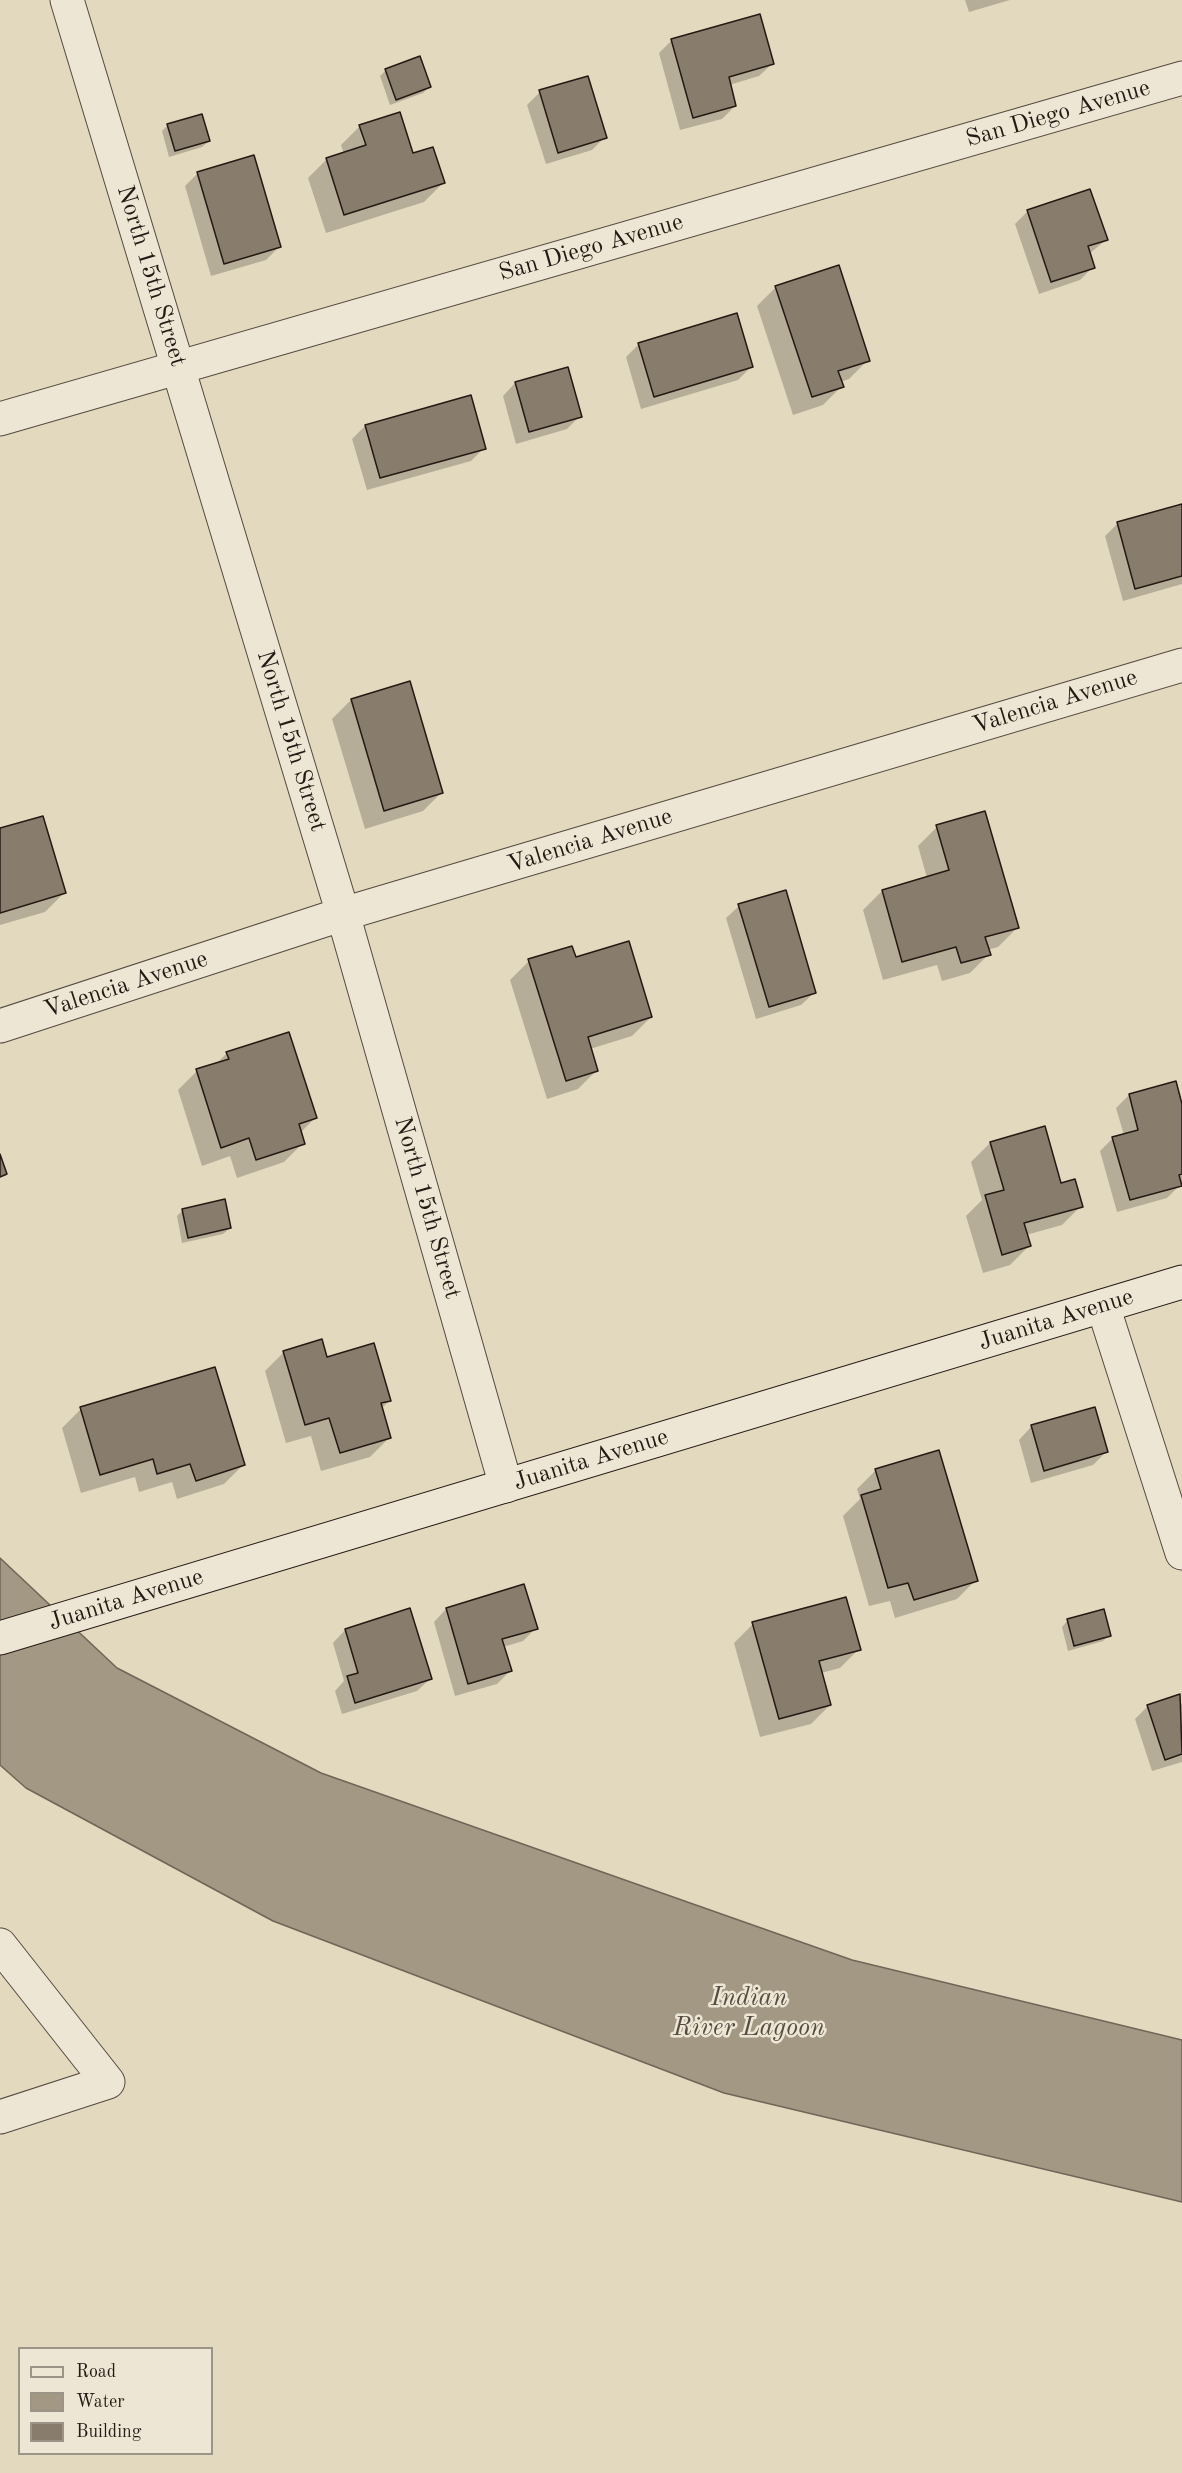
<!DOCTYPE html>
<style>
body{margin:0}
#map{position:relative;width:1182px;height:2473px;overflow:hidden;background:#e3d9be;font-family:"Old Standard TT",serif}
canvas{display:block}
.legend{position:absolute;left:18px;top:2347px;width:195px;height:108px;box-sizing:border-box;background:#ede6d5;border:2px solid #9d9488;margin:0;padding:8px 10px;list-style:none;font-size:18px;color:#251914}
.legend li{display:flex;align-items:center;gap:12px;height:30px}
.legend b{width:30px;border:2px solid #9d9488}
</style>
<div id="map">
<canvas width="1182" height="2473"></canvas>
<ul class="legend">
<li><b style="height:8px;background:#ede6d5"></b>Road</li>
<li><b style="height:16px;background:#a29884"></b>Water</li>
<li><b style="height:16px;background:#887d6c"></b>Building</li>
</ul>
</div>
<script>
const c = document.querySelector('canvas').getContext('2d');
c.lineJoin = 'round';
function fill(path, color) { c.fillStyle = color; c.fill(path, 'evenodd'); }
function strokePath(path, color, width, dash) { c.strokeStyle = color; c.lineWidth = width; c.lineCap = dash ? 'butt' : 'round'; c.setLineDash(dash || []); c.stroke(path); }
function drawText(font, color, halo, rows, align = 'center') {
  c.font = font + ' "Old Standard TT",serif'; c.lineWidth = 5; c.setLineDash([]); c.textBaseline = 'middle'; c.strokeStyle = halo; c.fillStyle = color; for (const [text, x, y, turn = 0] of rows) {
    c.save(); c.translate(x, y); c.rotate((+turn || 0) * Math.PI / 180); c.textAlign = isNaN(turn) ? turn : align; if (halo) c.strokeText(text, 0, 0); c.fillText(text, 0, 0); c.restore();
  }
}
const water = new Path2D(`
 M0,1558L117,1668L321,1773L852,1960L1182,2040V2202L724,2093L273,1921L26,1788L0,1765Z`);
fill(water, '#a29884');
strokePath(water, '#706557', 1.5);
fill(new Path2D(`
 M965,0H1010L969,12Z
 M672,40L772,64L759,76L729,85L735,106L722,119L680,130L659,53Z
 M386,70L429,87L423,93L390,105L380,76Z
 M540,92L605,137L592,150L546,164L527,105Z
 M168,125L209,141L202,147L169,157L162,131Z
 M360,126L412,155L443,183L424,202L326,233L308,178L327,159L344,154L341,145Z
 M198,173L279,247L266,260L211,276L185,186Z
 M1028,211L1106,240L1089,254L1093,267L1080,280L1039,294L1015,224Z
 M776,287L868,360L849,379L840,382L842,386L823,405L793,415L757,306Z
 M639,344L751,367L738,380L641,409L626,357Z
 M515,383L580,416L567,429L516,444L503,396Z
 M365,426L484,448L471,461L367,490L352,439Z
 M1182,505V584L1123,601L1105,536L1118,523Z
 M351,700L442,792L423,811L365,829L332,719Z
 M937,827L1017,928L998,947L987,950L989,954L970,973L942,981L937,965L883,980L863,910L882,891L927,878L918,846Z
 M0,830L64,893L45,912L0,925Z
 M739,906L814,993L801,1005L756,1019L726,918Z
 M575,959L651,1017L632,1036L590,1049L597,1070L578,1089L547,1099L510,980L529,961Z
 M227,1053L315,1118L300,1133L303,1143L284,1162L237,1178L230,1156L202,1166L178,1090L197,1071L215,1065Z
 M1129,1095L1182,1110V1183L1167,1198L1117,1212L1100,1151L1113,1138L1124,1135L1116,1108Z
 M990,1143L1060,1184L1081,1206L1062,1225L1026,1235L1029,1246L1010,1265L983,1273L966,1216L982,1200L971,1162Z
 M183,1210L230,1228L223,1234L182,1243L177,1216Z
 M284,1352L326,1358L390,1400L381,1409L389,1438L370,1457L321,1471L311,1436L286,1443L265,1371Z
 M81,1409L243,1465L224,1484L177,1499L172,1482L139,1492L135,1477L81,1493L62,1428Z
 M1093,1409L1106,1452L1093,1465L1031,1483L1019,1440L1031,1427Z
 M876,1470L976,1580L957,1599L895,1618L890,1601L869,1606L843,1516L860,1499L857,1489Z
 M446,1609L536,1628L523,1641L503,1647L510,1671L497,1684L455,1696L434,1622Z
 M1068,1620L1109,1635L1103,1641L1068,1651L1062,1627Z
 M753,1624L859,1649L840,1668L821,1673L830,1705L811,1724L760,1737L734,1643Z
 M345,1630L430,1679L417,1691L342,1714L335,1691L344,1681L333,1643Z
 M1179,1696L1182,1705V1762L1152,1771L1135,1719L1148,1706Z`), '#0003');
const building = new Path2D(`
 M760,14L774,64L729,77L736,106L693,118L671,39Z
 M420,56L431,87L396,100L385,69Z
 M588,76L607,138L558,153L539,90Z
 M400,112L413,153L433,147L445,183L344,215L326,158L366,145L359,125Z
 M202,114L210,141L175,151L167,124Z
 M254,155L281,247L224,264L197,172Z
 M1090,189L1108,240L1088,246L1095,268L1051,282L1027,210Z
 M839,265L870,361L838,371L844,387L812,397L775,286Z
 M737,313L753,367L654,397L638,343Z
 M568,367L582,417L529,432L515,382Z
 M471,395L486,449L380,478L365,425Z
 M1182,504V576L1135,589L1117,522Z
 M410,681L443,793L384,811L351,699Z
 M985,811L1019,928L985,937L991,955L961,963L956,947L902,962L882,890L949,870L936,825Z
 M43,816L66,893L0,913V828Z
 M786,890L816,993L769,1007L738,904Z
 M629,941L652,1017L588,1037L598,1071L566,1081L528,959L572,946L576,957Z
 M289,1032L317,1118L299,1124L305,1144L256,1160L249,1138L221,1148L196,1069L229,1059L226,1052Z
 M1176,1081L1182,1104V1174L1179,1175L1182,1186L1130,1200L1112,1137L1138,1130L1129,1094Z
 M1045,1126L1061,1183L1075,1179L1083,1207L1024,1223L1031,1246L1002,1255L985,1195L1004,1190L990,1142Z
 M0,1154L7,1174L0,1177Z
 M225,1199L231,1228L188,1238L182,1209Z
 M322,1339L327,1357L374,1343L391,1401L381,1403L391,1438L340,1453L329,1418L305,1425L283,1351Z
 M215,1367L245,1465L196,1481L190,1464L157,1474L153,1459L100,1475L80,1407Z
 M1095,1407L1108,1452L1044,1471L1031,1425Z
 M939,1450L978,1581L914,1600L908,1583L888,1588L861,1495L881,1489L875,1469Z
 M524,1584L538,1629L502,1639L512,1671L468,1684L446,1608Z
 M846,1597L861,1650L819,1661L831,1705L779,1719L752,1622Z
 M410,1608L432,1679L355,1703L347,1676L358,1673L345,1629Z
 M1104,1609L1111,1636L1074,1646L1067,1619Z
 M1180,1694L1182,1754L1165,1760L1147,1705Z`);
fill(building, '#887d6c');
strokePath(building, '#251914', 1.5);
const street = new Path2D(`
 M67,0L343,914L506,1486
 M0,419L1182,78
 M0,1026L343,914L1182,665
 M1103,1306L1182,1553
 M0,1945L108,2082L0,2117`);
const secondary = new Path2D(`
 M0,1638L1182,1282`);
strokePath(street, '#54493e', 35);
strokePath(secondary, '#251914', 35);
strokePath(street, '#ede6d5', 33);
strokePath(secondary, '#ede6d5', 33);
drawText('24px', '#251914', '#ede6d5', [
 ["San Diego Avenue",1058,114,-16],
 ["San Diego Avenue",591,248,-16],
 ["North 15th Street",151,276,73],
 ["Valencia Avenue",1055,702,-17],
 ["North 15th Street",291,741,73],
 ["Valencia Avenue",590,841,-17],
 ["Valencia Avenue",126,985,-18],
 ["North 15th Street",427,1208,74],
 ["Juanita Avenue",1056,1320,-17],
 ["Juanita Avenue",591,1460,-17],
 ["Juanita Avenue",126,1600,-17]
]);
drawText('italic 26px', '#574c41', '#ede6d5', [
 ["Indian",749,1998],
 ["River Lagoon",749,2028]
]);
</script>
